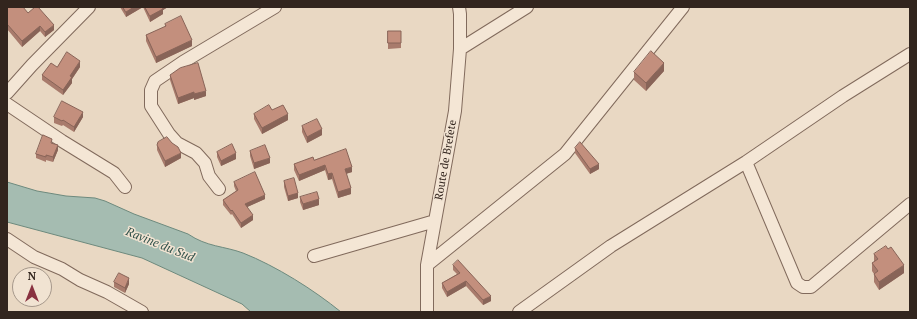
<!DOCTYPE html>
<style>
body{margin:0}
#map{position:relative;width:917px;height:319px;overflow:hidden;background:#e9d8c3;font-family:"PT Serif",serif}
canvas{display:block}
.frame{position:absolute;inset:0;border:8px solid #32251e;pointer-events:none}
.north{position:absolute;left:12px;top:267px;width:40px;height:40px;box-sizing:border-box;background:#f1e3d2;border:1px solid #a5978a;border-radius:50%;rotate:0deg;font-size:11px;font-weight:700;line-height:16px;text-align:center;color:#32251e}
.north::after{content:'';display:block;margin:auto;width:14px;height:18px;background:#893240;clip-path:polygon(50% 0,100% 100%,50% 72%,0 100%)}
</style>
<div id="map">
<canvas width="917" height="319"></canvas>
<div class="frame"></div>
<div class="north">N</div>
</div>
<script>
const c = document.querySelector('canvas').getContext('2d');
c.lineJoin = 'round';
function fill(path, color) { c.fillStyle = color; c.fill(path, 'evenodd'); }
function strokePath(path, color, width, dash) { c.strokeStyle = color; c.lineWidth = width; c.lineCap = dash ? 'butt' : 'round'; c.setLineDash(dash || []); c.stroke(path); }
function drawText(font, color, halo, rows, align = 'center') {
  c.font = font + ' "PT Serif",serif'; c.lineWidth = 3; c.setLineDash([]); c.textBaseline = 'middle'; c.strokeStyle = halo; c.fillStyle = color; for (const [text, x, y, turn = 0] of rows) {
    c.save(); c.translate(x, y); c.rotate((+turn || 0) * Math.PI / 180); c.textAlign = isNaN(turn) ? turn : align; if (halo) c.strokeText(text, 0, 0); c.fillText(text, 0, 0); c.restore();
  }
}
const water = new Path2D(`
 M7,182L37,191L66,196L95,198L105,201L134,214L188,234C207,247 224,246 243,253C276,266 314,290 341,312H251L242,304L142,258L7,222Z`);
fill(water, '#a5bcb1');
strokePath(water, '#6d897d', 1);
const minor = new Path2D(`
 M460,49L527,7
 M7,93L32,65L89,7
 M7,104L62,141L114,173L125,187
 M746,162L797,283L803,287H811L910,204
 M219,189L209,176L205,163L196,153L177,143L169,134L151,106V90L155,81L183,62L275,7
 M7,239L34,257L62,269L80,280L107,292L142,312
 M314,256L435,221
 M427,265L565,154L683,7
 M427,312V265L455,111L460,49V14L459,7
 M519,312L611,246L746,162L843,96L910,54`);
strokePath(minor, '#816a5c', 14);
strokePath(minor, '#f4e6d5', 12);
fill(new Path2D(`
 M7,7L28,13L54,30L45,37L40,31L22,47L7,29Z
 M120,7H168L163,10V14L150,22L143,7L126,17Z
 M165,24L192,46L156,63L146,41V35L165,27Z
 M388,31H401V48L388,49Z
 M57,67H80L72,79V83L63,95L42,80V75Z
 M664,71L646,91L634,80V72Z
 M170,75L206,96L194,100V98L178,104L170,80Z
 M272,110L288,120L262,134L254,119V114Z
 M54,117H83L74,132L63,125L62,126L54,123Z
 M302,126L322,135L307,143L302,132Z
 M52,143L58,150L53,162L46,160V162L36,158V154Z
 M157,145L181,158L165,167L157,150Z
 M575,148L599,169L590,174L575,153Z
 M250,151L270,163L254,169L250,156Z
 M217,152L236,159L221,166L217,157Z
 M314,160L352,172L346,174L351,194L338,198L332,179L328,180L325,170L299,181L294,170V164Z
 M284,181L298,198L288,201L284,187Z
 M234,182L265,199L247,207L253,220L241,228L232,214L231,215L223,205V200L236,191L234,186Z
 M300,197L319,205L303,210L300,202Z
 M874,254L904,273L879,290L874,282V274L872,271V263L874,262Z
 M453,265L491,301L483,305L466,286L447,297L442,288V283L457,274L453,270Z
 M114,282L129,284L125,293L114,287Z`), '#a87b6c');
fill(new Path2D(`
 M134,7H143L126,17V12Z
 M161,7H168L163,10V14L150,22V16Z
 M54,25V30L45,37V32Z
 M40,26V31L22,47V41Z
 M192,40V46L156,63V57Z
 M80,61V67L72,79V83L63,95V90L70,76Z
 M664,63V71L646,91V83Z
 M206,91V96L194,100V94Z
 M194,92V98L178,104V98Z
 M83,112V117L74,132V127Z
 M288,114V120L262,134V128Z
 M322,129V135L307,143V137Z
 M58,145V150L53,162V157Z
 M181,153V158L165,167V161Z
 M236,153V159L221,166V161Z
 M270,158V163L254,169V163Z
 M599,164V169L590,174V169Z
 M325,165V170L299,181V175Z
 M352,167V172L345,174V169Z
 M332,173V179L328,180V174Z
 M351,188V194L338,198V192Z
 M298,193V198L288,201V196Z
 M265,195V199L245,208V204Z
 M319,199V205L303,210V204Z
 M253,215V220L241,228V223Z
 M904,265V273L879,290V282Z
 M129,278V284L125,293V288Z
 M466,281V286L447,297V292Z
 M491,296V301L483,305V300Z`), '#886458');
const building = new Path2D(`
 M7,7H23L28,13L35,7H38L54,25L45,32L40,26L22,41L7,24Z
 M123,7H134L126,12Z
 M145,7H162L163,9L150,16Z
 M181,16L192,40L156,57L146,35L166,26L165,24Z
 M388,31H401V43H388Z
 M651,51L664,63L646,83L634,72Z
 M67,52L80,61L70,76L72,77L63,90L42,75L51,63L57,67Z
 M198,63L206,91L194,94V92L178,98L170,75L180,68Z
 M62,101L83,112L74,127L63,120L62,121L54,117Z
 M269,105L272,110L283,105L288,114L262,128L254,114Z
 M317,119L322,129L307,137L302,126Z
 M43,135L52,139L51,143L58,145L53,157L46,155V157L36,154Z
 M167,137L172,143L178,147L181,153L165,161L157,145L158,142Z
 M580,142L599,164L590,169L575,148Z
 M232,144L236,153L221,161L217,152Z
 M265,145L270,158L254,163L250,151Z
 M346,149L352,167L345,169L351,188L338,192L332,173L328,174L325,165L299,175L294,164L313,157L314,160Z
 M255,172L265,195L245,204L253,215L241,223L232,210L231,211L223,200L238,190L234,182Z
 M294,178L298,193L288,196L284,181Z
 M317,192L319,199L303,204L300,197Z
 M886,246L888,249L891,247L904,265L879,282L874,274L878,271L872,263L878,259L874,254Z
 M458,260L491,296L483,300L466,281L447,292L442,283L460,273L453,265Z
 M119,273L129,278L125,288L114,282Z`);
fill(building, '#c38f7d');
strokePath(building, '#886458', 1);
drawText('11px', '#32251e', '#f1e3d2', [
 ["Route de Brefete",446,160,-80]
]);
drawText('italic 12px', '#2f5049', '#f1e3d2', [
 ["Ravine du Sud",160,245,22]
]);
</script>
